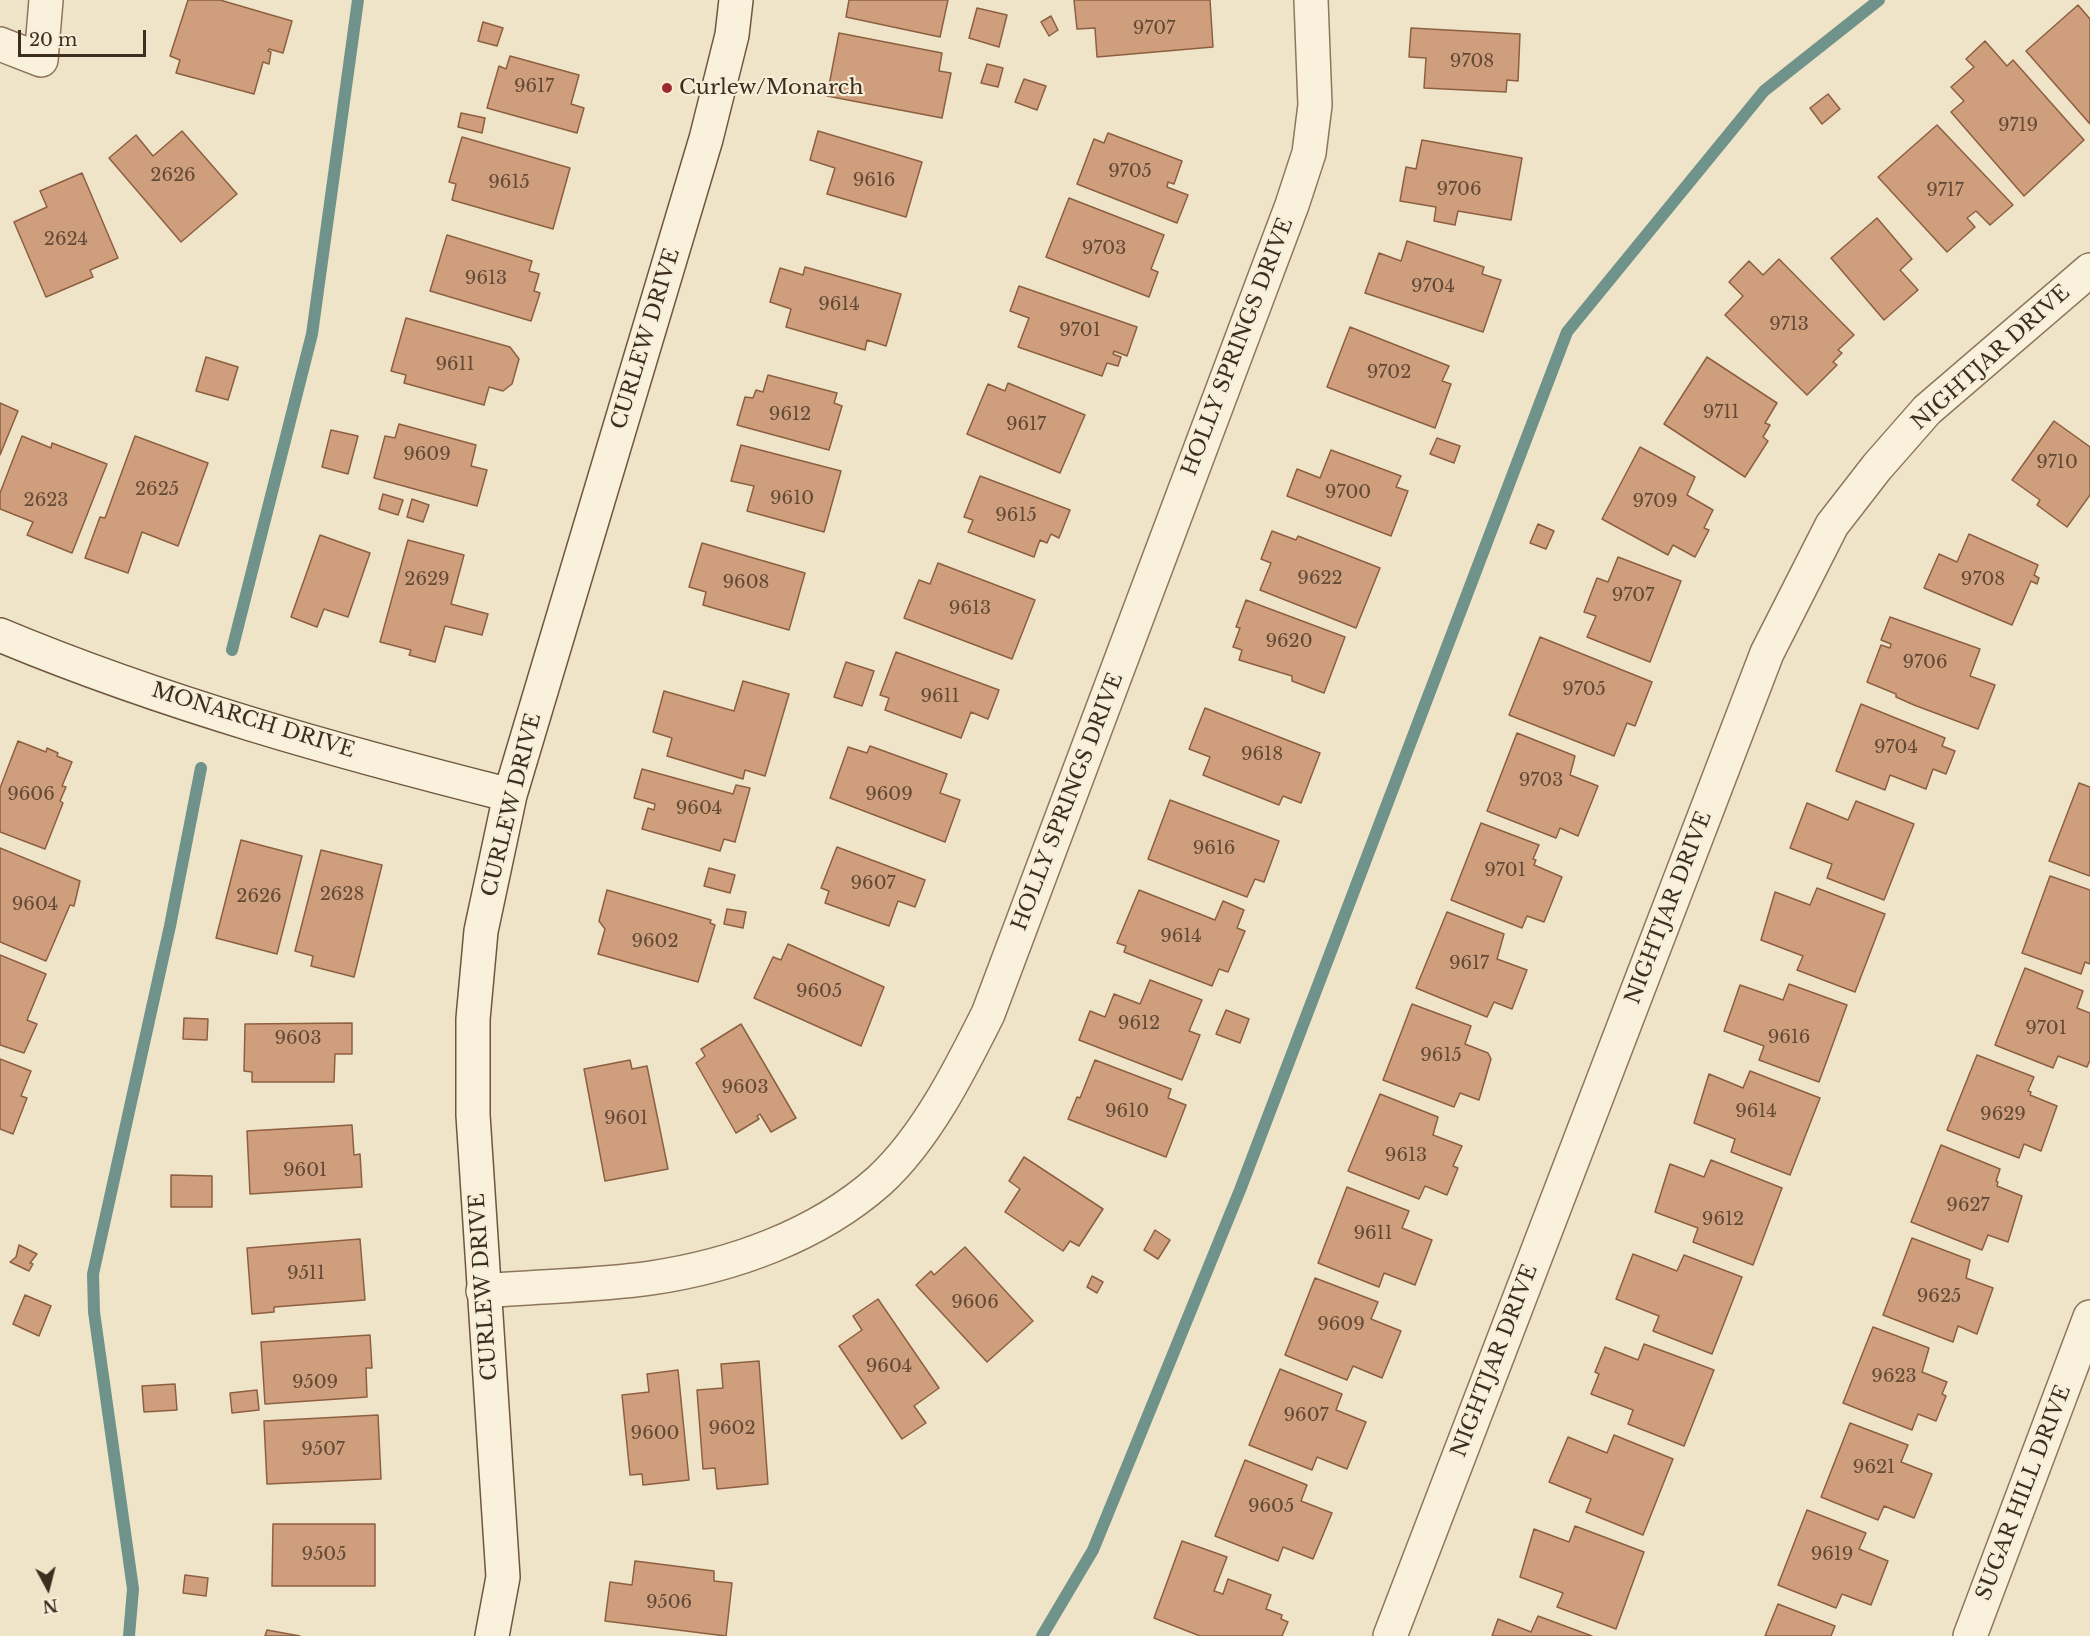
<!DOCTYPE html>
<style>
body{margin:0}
#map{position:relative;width:2090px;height:1636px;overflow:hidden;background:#f0e4c8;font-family:"Libre Baskerville",serif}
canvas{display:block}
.north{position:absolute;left:18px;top:1558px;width:60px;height:60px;-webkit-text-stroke:4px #f7eed8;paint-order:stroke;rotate:173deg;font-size:16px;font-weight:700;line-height:24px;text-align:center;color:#3d2e20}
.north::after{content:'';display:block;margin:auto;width:21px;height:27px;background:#3d2e20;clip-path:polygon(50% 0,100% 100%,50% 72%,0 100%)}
.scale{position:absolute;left:18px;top:30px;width:128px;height:27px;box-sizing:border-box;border:3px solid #3d2e20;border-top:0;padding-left:8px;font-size:18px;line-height:21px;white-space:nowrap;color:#3d2e20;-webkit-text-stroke:4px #f7eed8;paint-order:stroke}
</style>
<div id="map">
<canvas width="2090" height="1636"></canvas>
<div class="north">N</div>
<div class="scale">20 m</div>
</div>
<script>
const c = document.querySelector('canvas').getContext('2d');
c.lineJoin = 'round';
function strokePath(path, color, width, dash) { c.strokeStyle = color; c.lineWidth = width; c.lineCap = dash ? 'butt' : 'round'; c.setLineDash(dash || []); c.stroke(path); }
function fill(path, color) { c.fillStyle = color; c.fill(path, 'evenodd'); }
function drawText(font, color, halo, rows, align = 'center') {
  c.font = font + ' "Libre Baskerville",serif'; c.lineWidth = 4.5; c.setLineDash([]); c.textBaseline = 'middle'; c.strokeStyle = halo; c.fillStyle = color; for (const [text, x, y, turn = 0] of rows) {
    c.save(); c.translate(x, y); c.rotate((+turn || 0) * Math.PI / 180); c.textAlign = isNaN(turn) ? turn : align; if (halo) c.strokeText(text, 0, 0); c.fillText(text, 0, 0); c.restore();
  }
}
strokePath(new Path2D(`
 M232,650L312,334L358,0
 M129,1636L133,1589L94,1312L93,1274L170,926L201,768
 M1042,1636L1093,1550L1240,1190L1567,332L1764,91L1879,0`), '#6f938a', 12);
const building = new Path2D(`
 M188,0H220L292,21L283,53L269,49L268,51L271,52L269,64L263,62L254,94L176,73L180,60L170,56Z
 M849,0H948L940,37L846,17Z
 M1074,0H1210L1213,47L1097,57L1095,28L1077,29Z
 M2078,5L2090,19V124L2026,51Z
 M977,8L1007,15L999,47L969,38Z
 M1051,16L1058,30L1049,36L1041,22Z
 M483,22L503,28L497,46L478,41Z
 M1411,28L1520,34L1518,81L1507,80L1506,92L1424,88L1426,58L1409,57Z
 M839,33L942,53L939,71L951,73L942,118L827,96Z
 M1985,41L2007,66L2013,60L2084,140L2024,196L1951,112L1964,101L1951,87L1974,67L1966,59Z
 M510,56L579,75L571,104L584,108L577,133L487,108L499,66L506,69Z
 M987,64L1003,68L998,87L981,83Z
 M1024,79L1046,86L1037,110L1015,102Z
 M1828,94L1840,109L1822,124L1810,108Z
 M461,113L485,118L482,133L458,127Z
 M1937,125L2013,205L1990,225L1976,211L1967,218L1975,227L1947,252L1878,177Z
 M182,131L237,194L181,242L109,158L136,135L153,156Z
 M818,131L922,162L906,217L827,194L835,168L810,160Z
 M1108,133L1182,161L1174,184L1168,182L1167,187L1188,195L1177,223L1077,184L1094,139L1104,143Z
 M462,137L570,168L553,229L452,200L456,184L449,182Z
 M1422,140L1522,158L1511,220L1458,211L1455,225L1434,221L1436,207L1400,201L1406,167L1416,169Z
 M82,173L118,258L90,270L93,277L46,297L14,222L47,207L40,191Z
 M1069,198L1164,235L1151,269L1158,272L1149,297L1046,257Z
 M1877,218L1912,259L1900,270L1918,290L1884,320L1831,258Z
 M447,235L532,261L529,271L539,274L534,291L540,293L531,321L430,291Z
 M1407,241L1484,267L1482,274L1501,280L1483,332L1365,293L1379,253L1401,261Z
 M1779,259L1854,335L1838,350L1842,353L1833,362L1837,365L1807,395L1725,315L1743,296L1729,282L1749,261L1763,275Z
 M805,267L901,294L886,346L867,340L865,350L786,327L791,309L770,302L780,268L803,275Z
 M1019,286L1137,327L1127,356L1114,351L1113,354L1121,357L1118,366L1107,363L1102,376L1018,347L1029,318L1010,311Z
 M406,318L510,347L519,359L512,384L503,391L489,387L484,405L404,383L406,375L391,371Z
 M1350,327L1449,366L1442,381L1451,384L1435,428L1327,387Z
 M206,357L238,367L228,400L196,391Z
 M1707,357L1777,403L1765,423L1770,425L1763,437L1768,441L1745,477L1664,424Z
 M768,375L837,393L834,403L842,406L829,450L737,425L745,397L753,398L756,390L763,392Z
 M1008,383L1085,415L1060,473L967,434L988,384L1005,391Z
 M0,403L18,411L0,455Z
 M2054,421L2090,447V495L2067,527L2037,505L2040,500L2012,480Z
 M399,424L476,445L471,466L487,470L477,506L374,478L385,436L395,438Z
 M331,430L358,436L348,474L322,467Z
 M22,436L51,448L52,443L107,464L72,553L27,535L33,522L0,509V493Z
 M135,436L208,463L178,546L142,532L128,573L85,558L100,517L105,518Z
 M1437,438L1460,446L1454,463L1430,454Z
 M741,445L841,471L824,532L747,511L754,486L731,481Z
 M1640,447L1695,477L1687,495L1713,510L1704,528L1709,530L1695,557L1673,545L1668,555L1602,519Z
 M1331,450L1401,476L1396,487L1408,491L1391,536L1287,496L1297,469L1320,478Z
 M980,476L1070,510L1059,538L1051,534L1047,543L1040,540L1034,557L968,532L973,520L964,517Z
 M383,494L403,500L398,515L379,509Z
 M412,499L429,505L423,522L407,517Z
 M1538,524L1554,531L1546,549L1530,543Z
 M1272,531L1296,540L1298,536L1380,568L1356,628L1260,590L1271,563L1261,559Z
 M1969,534L2038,565L2034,575L2039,578L2037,584L2031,581L2012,625L1924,588L1939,554L1957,562Z
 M320,535L370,553L348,617L324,609L317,627L291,617Z
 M408,540L464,555L451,604L488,614L482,635L445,626L435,662L409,655L411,650L380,642Z
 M702,543L805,573L789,630L703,605L706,592L689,587Z
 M1618,557L1681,581L1650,662L1587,637L1596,616L1584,612L1597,578L1608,582Z
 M938,563L1035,600L1012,659L904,618L919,580L930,584Z
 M1246,600L1345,637L1324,693L1292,681V676L1239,660L1242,650L1233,647L1240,628L1236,627Z
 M1890,617L1980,649L1970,676L1995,685L1978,729L1914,705L1896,697V694L1867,682L1881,645L1890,648L1891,644L1881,640Z
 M1540,637L1652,682L1635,726L1627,723L1614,756L1509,715Z
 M896,652L999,690L988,719L971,712L961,738L885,710L889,698L880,695Z
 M846,662L874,671L862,706L834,697Z
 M743,681L789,694L765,776L745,770L743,779L667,756L672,738L653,732L664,691L734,711Z
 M1861,704L1945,738L1942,746L1955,751L1946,774L1933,769L1926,789L1890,775L1885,790L1836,771Z
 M1205,708L1320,753L1301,803L1283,796L1279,805L1203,775L1210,757L1189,749Z
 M1517,733L1575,756L1570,775L1598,786L1578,836L1560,828L1556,838L1487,811Z
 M18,741L46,752L47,748L58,753L57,756L72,762L62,786L66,787L60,801L63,803L45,849L0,832V788Z
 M870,746L947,774L940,793L960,800L945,842L830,798L848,747L867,753Z
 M642,769L733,794L736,785L750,788L735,842L724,839L720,851L642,829L648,808L654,810L655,804L634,798Z
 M2079,783L2090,787V876L2049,861Z
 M1170,800L1279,841L1264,882L1255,879L1247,897L1148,859Z
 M1856,801L1914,824L1884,900L1827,878L1832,864L1790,848L1807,803L1848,820Z
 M1481,823L1539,845L1533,859L1536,860L1534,865L1562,877L1544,922L1527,916L1522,928L1451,900Z
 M241,840L302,856L277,954L216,938Z
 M837,847L925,880L915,907L898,901L889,926L825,903L829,891L821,888Z
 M0,848L80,881L74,906L70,905L46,961L0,942Z
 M321,850L382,865L354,977L311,966L313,956L295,951Z
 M709,868L735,875L730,893L704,886Z
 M2050,876L2090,890V964L2085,962L2081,974L2022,953Z
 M1817,888L1885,914L1855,992L1797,970L1803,956L1761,940L1775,892L1810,905Z
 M607,890L711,920L710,923L715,925L698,982L598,954L605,929L599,921Z
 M1139,890L1215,920L1223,901L1244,910L1237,928L1245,931L1228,972L1219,969L1212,986L1124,952L1126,946L1117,943Z
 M727,909L746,912L743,928L724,924Z
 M1447,912L1504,934L1497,959L1527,970L1512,1009L1494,1002L1487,1017L1416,988Z
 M788,944L884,987L861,1046L754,998L773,957L781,960Z
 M0,955L46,974L27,1020L37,1024L24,1053L0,1045Z
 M2025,968L2083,991L2077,1008L2090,1013V1060L2087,1067L2058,1056L2053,1068L1995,1045Z
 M1150,980L1202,1000L1189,1031L1200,1035L1182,1080L1079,1040L1090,1011L1105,1017L1114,994L1140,1004Z
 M1789,984L1847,1005L1819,1082L1759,1060L1764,1046L1724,1031L1740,985L1783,1000Z
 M1412,1004L1471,1026L1465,1044L1488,1053L1491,1059L1479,1100L1460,1093L1454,1107L1383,1080Z
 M1226,1010L1249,1019L1240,1043L1216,1034Z
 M184,1018L208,1019L207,1040L183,1039Z
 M352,1023V1054H335L334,1082H252V1072L244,1071L245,1024Z
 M741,1024L796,1118L771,1132L760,1114L757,1116L759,1119L736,1133L696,1063L705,1056L701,1049Z
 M1977,1055L2034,1077L2028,1091L2031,1092L2030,1095L2057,1106L2041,1151L2024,1144L2019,1158L1947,1130Z
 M0,1059L31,1071L21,1096L27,1098L13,1134L0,1129Z
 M630,1060L632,1069L647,1066L668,1169L605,1181L584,1069Z
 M1095,1060L1171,1089L1168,1098L1186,1105L1166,1157L1068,1119L1077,1097L1080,1098Z
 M1750,1071L1820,1098L1790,1175L1731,1152L1735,1139L1694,1123L1709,1074L1743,1088Z
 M1380,1094L1438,1117L1433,1135L1462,1146L1453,1166L1458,1168L1447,1195L1425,1186L1419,1199L1348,1171Z
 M352,1125L354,1155L360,1154L362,1187L250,1194L247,1131Z
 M1941,1145L2000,1169L1996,1181L1998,1182L1997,1186L2022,1196L2008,1242L1988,1235L1982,1250L1911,1222Z
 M1024,1157L1103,1209L1079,1246L1070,1241L1063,1251L1005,1212L1020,1189L1009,1181Z
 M1711,1160L1782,1188L1753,1265L1693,1242L1698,1228L1655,1212L1670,1164L1704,1177Z
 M171,1175L212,1176V1207H171Z
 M1347,1187L1409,1211L1402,1228L1432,1240L1415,1285L1384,1273L1379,1287L1318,1263Z
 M1155,1230L1170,1240L1158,1259L1144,1250Z
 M1912,1238L1970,1260L1966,1278L1993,1288L1977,1334L1958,1326L1953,1342L1883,1315Z
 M360,1239L365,1300L274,1307V1312L252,1314L247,1248Z
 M19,1245L37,1254L30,1263L33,1264L29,1271L10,1262L16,1257Z
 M965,1247L1033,1321L987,1362L916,1285L931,1271L934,1275Z
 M1633,1254L1677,1271L1684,1255L1742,1277L1712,1354L1653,1331L1659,1316L1616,1299Z
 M1092,1276L1103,1282L1097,1293L1087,1287Z
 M1315,1278L1378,1302L1371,1319L1401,1331L1382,1378L1353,1366L1347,1380L1285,1355Z
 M25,1295L51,1306L39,1336L13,1324Z
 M878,1299L939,1388L914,1406L926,1423L902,1439L839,1346L862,1330L853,1316Z
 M1873,1327L1929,1348L1922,1372L1947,1382L1942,1394L1946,1396L1936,1421L1918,1414L1912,1430L1843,1403Z
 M370,1335L372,1368H366L367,1397L265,1404L261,1342Z
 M1644,1344L1714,1370L1684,1446L1628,1424L1633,1410L1591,1394L1599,1374L1595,1372L1605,1347L1638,1360Z
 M759,1361L768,1484L717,1489L715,1468L703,1469L697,1390L723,1388L721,1364Z
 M1280,1369L1342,1394L1336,1410L1366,1422L1347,1469L1317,1457L1312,1470L1249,1445Z
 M678,1370L689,1480L643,1485L642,1474L630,1475L622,1395L649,1392L647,1374Z
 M175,1384L177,1410L144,1412L142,1386Z
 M257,1390L259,1410L232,1413L230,1393Z
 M378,1415L381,1479L267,1484L264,1421Z
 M1850,1423L1908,1445L1901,1462L1932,1474L1914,1518L1884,1506L1878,1520L1821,1497Z
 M1614,1435L1673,1459L1643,1535L1586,1512L1591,1499L1549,1482L1568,1437L1607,1453Z
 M1245,1460L1307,1485L1301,1501L1332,1513L1313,1559L1283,1547L1278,1561L1215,1536Z
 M1807,1510L1866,1533L1859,1549L1888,1561L1871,1605L1842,1594L1836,1608L1778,1585Z
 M273,1524H375V1586H272Z
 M1575,1526L1644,1552L1616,1629L1557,1607L1563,1593L1520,1577L1534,1529L1569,1542Z
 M1182,1541L1227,1557L1214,1591L1223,1594L1228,1579L1271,1595L1266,1609L1282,1615L1281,1619L1288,1622L1282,1636H1200L1154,1618Z
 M635,1561L714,1571V1581L732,1583L726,1636L605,1621L610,1582L632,1585Z
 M185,1575L208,1578L206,1596L183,1593Z
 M1778,1604L1835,1626L1831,1636H1765Z
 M1538,1616L1592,1636H1492L1498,1619L1531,1632Z
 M267,1630L300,1636H265Z`);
fill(building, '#cf9f7d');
strokePath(building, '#8d5f41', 1.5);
const street = new Path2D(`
 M0,44L41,60L46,0
 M483,1291C539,1286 596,1286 651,1278C732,1266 817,1236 879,1181C926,1138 960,1070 988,1014L1292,205L1309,153L1315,105L1311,0
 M1390,1636L1767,653L1832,525L1877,467L1927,410L2090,270
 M1970,1636L2090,1317`);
const secondary = new Path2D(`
 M0,635C163,703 339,752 510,795
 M492,1636L503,1577L473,1115V1019L481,931L510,795L706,139L732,35L736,0`);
strokePath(street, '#8d765c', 36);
strokePath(secondary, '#6f573f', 36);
strokePath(street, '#faf1dc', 33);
strokePath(secondary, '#faf1dc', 33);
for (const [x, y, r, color] of [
 [667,88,6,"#9e2a2b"]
]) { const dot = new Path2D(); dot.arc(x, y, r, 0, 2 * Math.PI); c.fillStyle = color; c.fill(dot); strokePath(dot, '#f7eed8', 2); }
drawText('18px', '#624a37', null, [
 ["9707",1154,29],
 ["9708",1472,62],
 ["9617",534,87],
 ["9719",2018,126],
 ["9705",1130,172],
 ["2626",173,176],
 ["9616",874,181],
 ["9615",509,183],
 ["9706",1459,190],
 ["9717",1945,191],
 ["2624",66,240],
 ["9703",1104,249],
 ["9613",486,279],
 ["9704",1433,287],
 ["9614",839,305],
 ["9713",1789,325],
 ["9701",1080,331],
 ["9611",455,365],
 ["9702",1389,373],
 ["9711",1721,413],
 ["9612",790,415],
 ["9617",1026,425],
 ["9609",427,455],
 ["9710",2057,463],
 ["2625",157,490],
 ["9700",1348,493],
 ["9610",792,499],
 ["2623",46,501],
 ["9709",1655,502],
 ["9615",1016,516],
 ["9622",1320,579],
 ["2629",427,580],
 ["9708",1983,580],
 ["9608",746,583],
 ["9707",1633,596],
 ["9613",970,609],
 ["9620",1289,642],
 ["9706",1925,663],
 ["9705",1584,690],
 ["9611",940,697],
 ["9704",1896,748],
 ["9618",1262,755],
 ["9703",1541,781],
 ["9606",31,795],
 ["9609",889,795],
 ["9604",699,809],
 ["9616",1214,849],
 ["9701",1505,871],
 ["9607",873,884],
 ["2628",342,895],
 ["2626",259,897],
 ["9604",35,905],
 ["9614",1181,937],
 ["9602",655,942],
 ["9617",1469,964],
 ["9605",819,992],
 ["9612",1139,1024],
 ["9701",2046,1029],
 ["9616",1789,1038],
 ["9603",298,1039],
 ["9615",1441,1056],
 ["9603",745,1088],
 ["9610",1127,1112],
 ["9614",1756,1112],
 ["9629",2003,1115],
 ["9601",626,1119],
 ["9613",1406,1156],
 ["9601",305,1171],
 ["9627",1968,1206],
 ["9612",1723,1220],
 ["9611",1373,1234],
 ["9511",306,1274],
 ["9625",1939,1297],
 ["9606",975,1303],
 ["9609",1341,1325],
 ["9604",889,1367],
 ["9623",1894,1377],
 ["9509",315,1383],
 ["9607",1306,1416],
 ["9602",732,1429],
 ["9600",655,1434],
 ["9507",323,1450],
 ["9621",1874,1468],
 ["9605",1271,1507],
 ["9505",324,1555],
 ["9619",1832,1555],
 ["9506",669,1603]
]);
drawText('21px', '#3d2e20', '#f7eed8', [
 ["Curlew/Monarch",679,88]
], 'left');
drawText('21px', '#3d2e20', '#f7eed8', [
 ["CURLEW DRIVE",646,339,-73],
 ["HOLLY SPRINGS DRIVE",1238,347,-69],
 ["NIGHTJAR DRIVE",1991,358,-42],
 ["MONARCH DRIVE",253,721,17],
 ["HOLLY SPRINGS DRIVE",1068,802,-69],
 ["CURLEW DRIVE",512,805,-76],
 ["NIGHTJAR DRIVE",1669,908,-69],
 ["CURLEW DRIVE",484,1287,-94],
 ["NIGHTJAR DRIVE",1495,1361,-69],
 ["SUGAR HILL DRIVE",2024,1493,-69]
]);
</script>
